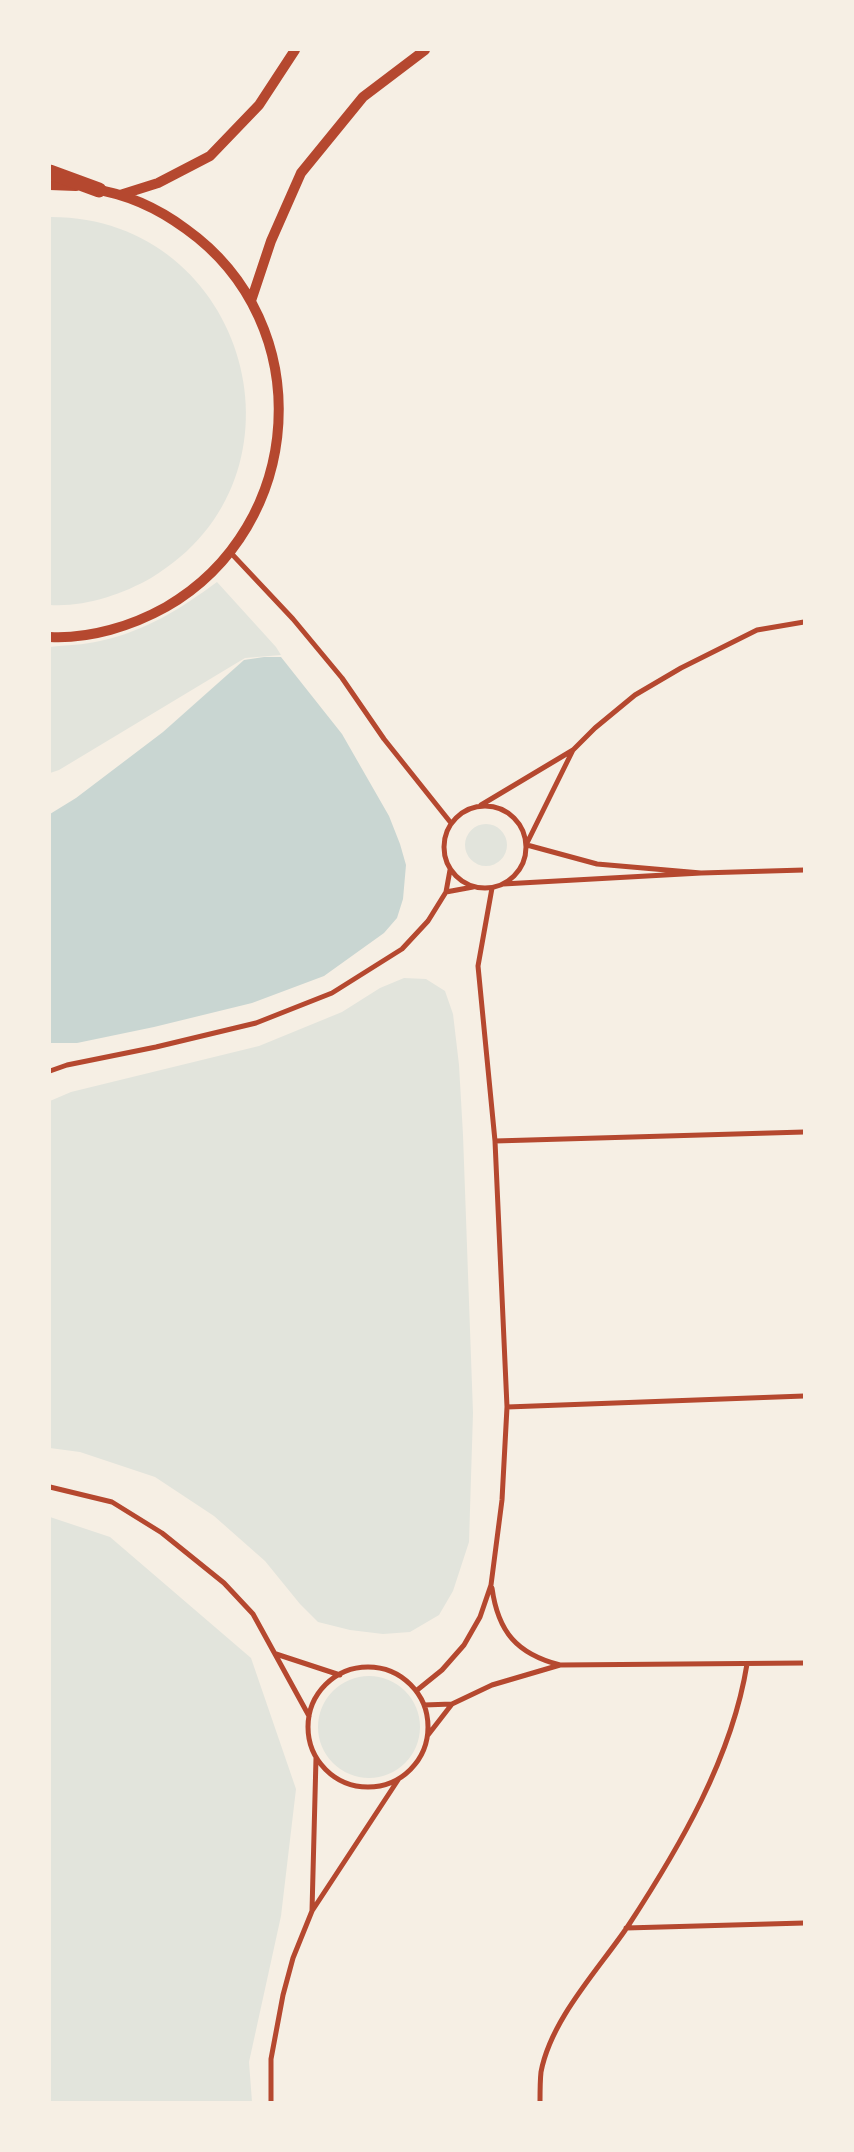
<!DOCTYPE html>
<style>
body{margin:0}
#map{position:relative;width:854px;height:2152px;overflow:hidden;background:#f6efe4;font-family:Cabin,sans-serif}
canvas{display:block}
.frame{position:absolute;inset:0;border:51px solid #f6efe4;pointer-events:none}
</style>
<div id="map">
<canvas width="854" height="2152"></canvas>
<div class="frame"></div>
</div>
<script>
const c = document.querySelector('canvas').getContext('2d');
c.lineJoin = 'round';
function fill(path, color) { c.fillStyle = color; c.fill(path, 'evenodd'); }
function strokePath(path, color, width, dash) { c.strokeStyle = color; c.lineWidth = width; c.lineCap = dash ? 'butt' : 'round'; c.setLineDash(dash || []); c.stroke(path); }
fill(new Path2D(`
 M50,217C247,216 322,477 151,578C121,595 85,607 50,605Z
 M217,582L276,647L281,655L245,658L59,770L50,773V647C66,645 84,645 100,641C146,631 180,609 217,582Z
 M465 845a21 21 0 1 1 42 0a21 21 0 1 1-42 0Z
 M404,978L426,979L445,991L453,1014L459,1065L463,1135L473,1413L469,1542L453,1591L439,1615L410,1632L383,1634L350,1630L318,1622L300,1604L265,1561L214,1516L155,1477L80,1452L50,1448V1101L71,1092L259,1046L342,1012L380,988Z
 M50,1517L110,1537L251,1658L296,1789L281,1916L249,2062L252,2102H50Z
 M318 1727a51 51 0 1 1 102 0a51 51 0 1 1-102 0Z`), '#e2e4dc');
fill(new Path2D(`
 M264,657H281L342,734L389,816L400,844L406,865L403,899L397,918L384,933L324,976L252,1003L154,1027L77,1043H50V814L76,798L163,732L244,660Z`), '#c9d6d2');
strokePath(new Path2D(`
 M230,552L293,619L342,678L384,739L451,823
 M573,750L595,728L635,695L681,668L757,630L804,622
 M481,805L573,750L527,843
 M444 847a41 41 0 1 1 82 0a41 41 0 1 1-82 0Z
 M450,870L446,892L473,887
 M701,873L804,870
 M503,884L701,873L597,864L527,845
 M50,1071L67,1065L156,1047L256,1023L332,993L402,949L428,921L446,892
 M495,1141L804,1132
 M507,1407L804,1396
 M50,1487L112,1502L162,1533L224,1583L253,1614L309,1716
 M492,1588C498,1632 517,1654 560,1665
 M276,1654L340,1675
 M308 1727a60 60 0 1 1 120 0a60 60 0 1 1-120 0Z
 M416,1691L442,1670L464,1645L480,1617L491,1585L502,1500L507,1407L495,1141L478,966L492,888
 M452,1704L492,1685L560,1665L804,1663
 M424,1705L452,1704L428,1735
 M316,1758L312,1911L398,1780
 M626,1928L804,1923
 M271,2102V2059L283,1995L293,1958L312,1911
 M540,2102C540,2092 540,2081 541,2072C551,2019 599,1969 628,1926C679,1848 732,1758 747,1664`), '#b5482f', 5);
strokePath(new Path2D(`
 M50,185L76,186
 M120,195L158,183L210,156L259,105L295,50
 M251,301L271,241L301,173L363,97L425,50
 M50,637C90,639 132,626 166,607C306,526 319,324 186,229C159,209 127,194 93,189`), '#b5482f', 10);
strokePath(new Path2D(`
 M50,172L99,190`), '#b5482f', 15);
</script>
